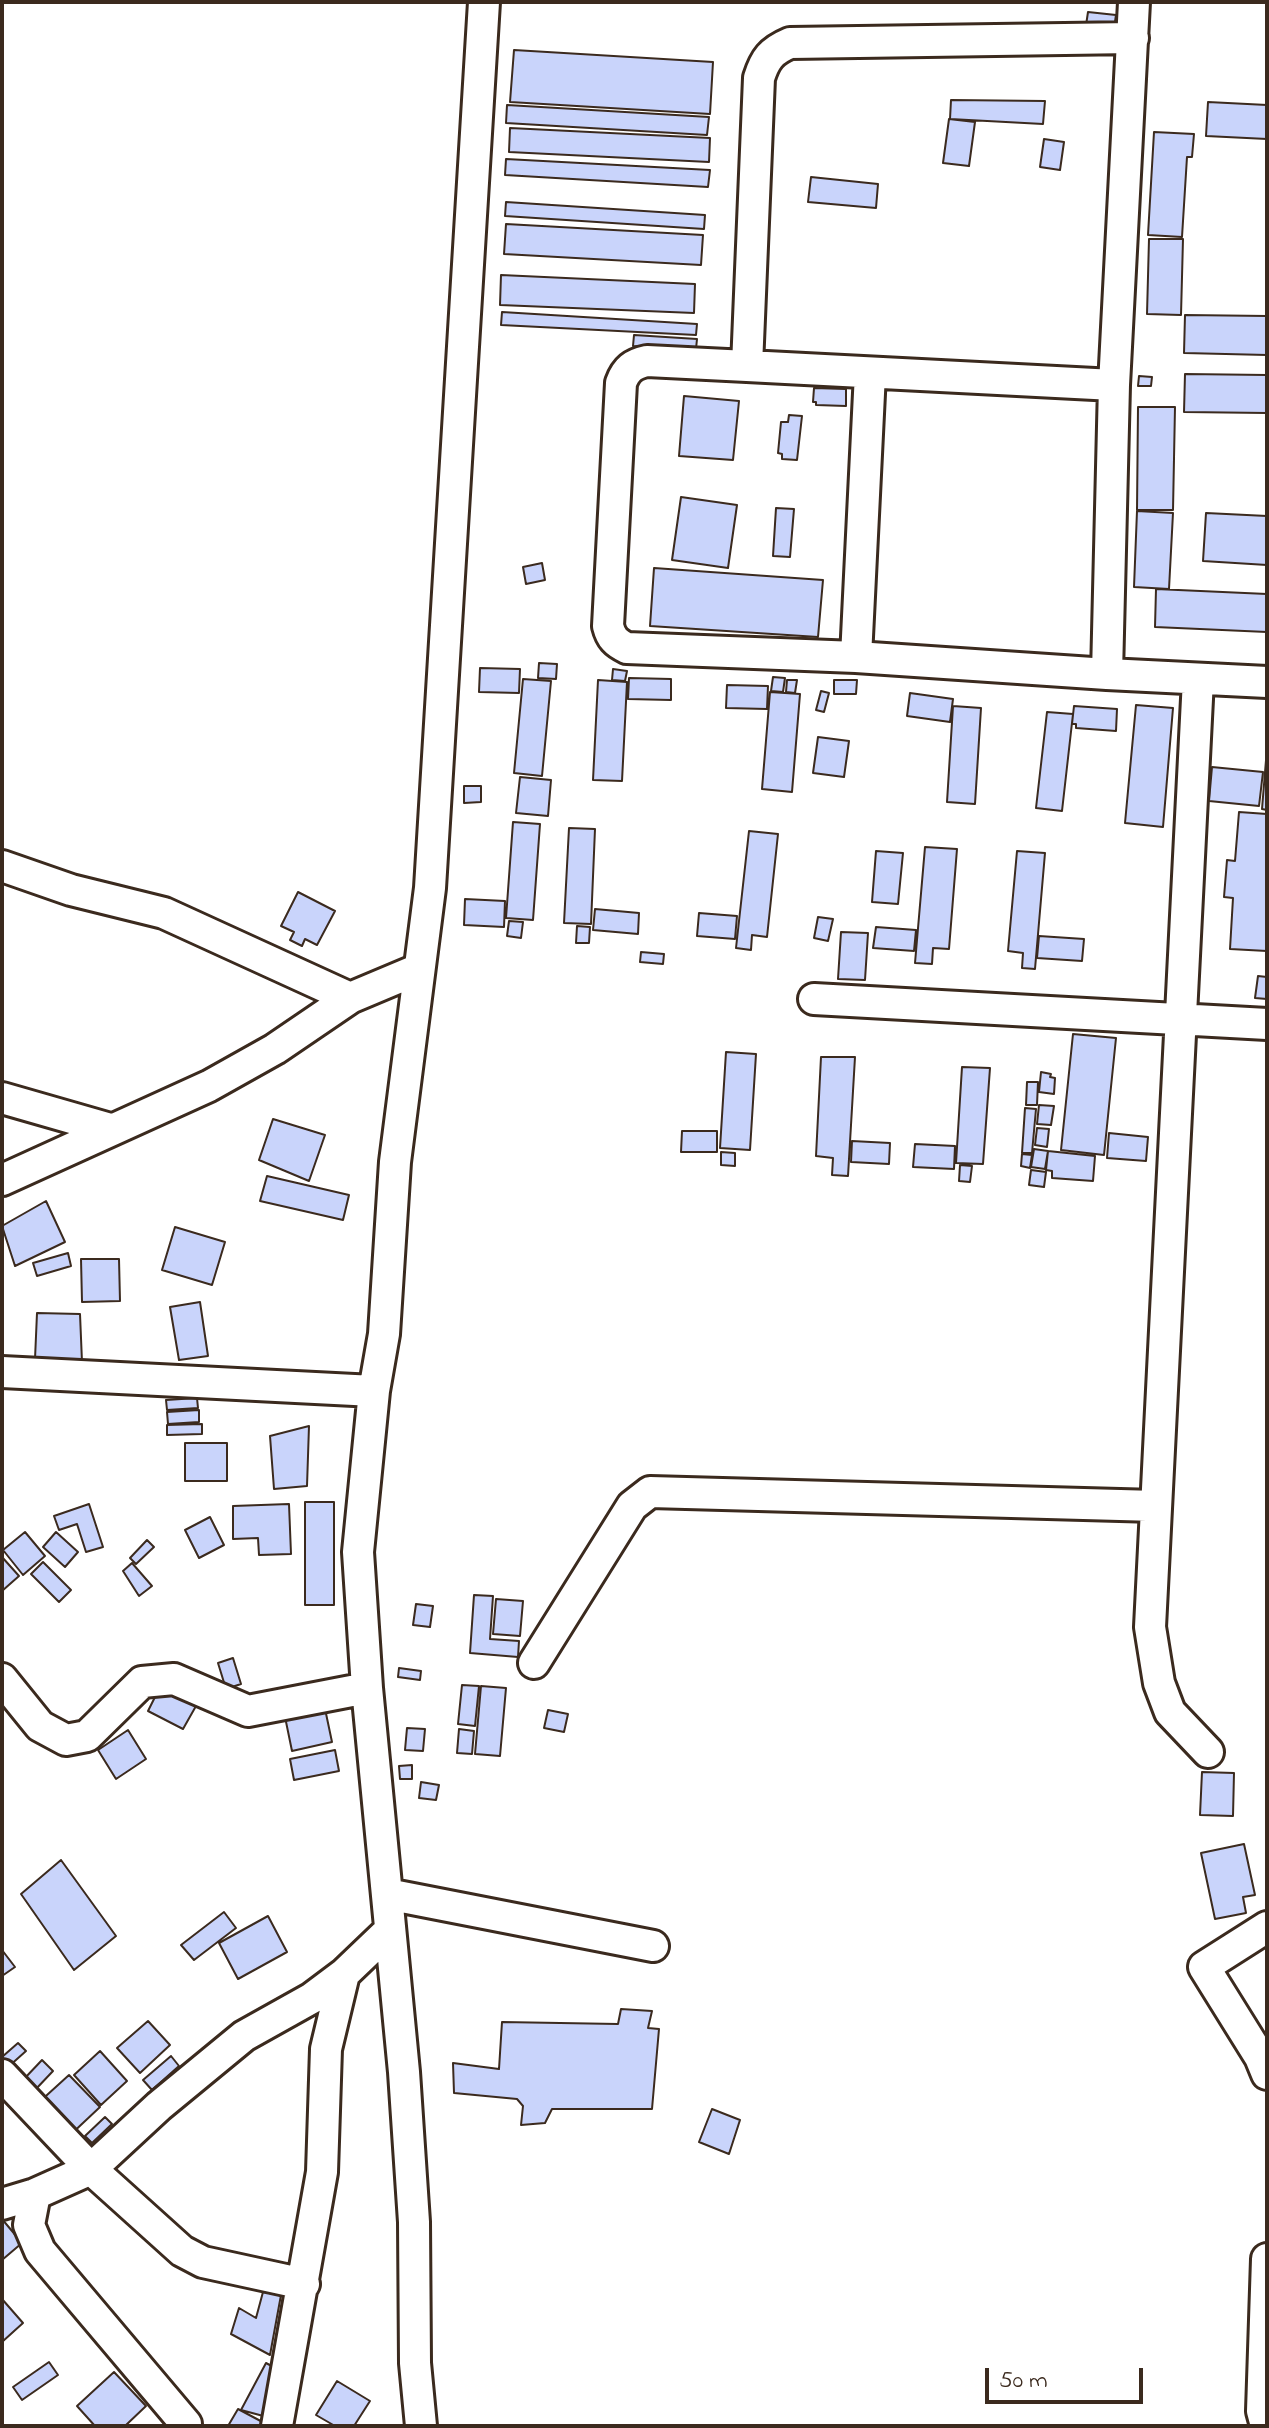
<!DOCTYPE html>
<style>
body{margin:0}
#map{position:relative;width:1269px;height:2428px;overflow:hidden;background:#fff;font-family:"Indie Flower",sans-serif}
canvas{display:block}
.frame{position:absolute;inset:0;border:4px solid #3b2a1e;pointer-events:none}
.scale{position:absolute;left:985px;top:2368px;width:158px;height:36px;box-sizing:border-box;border:4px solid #3b2a1e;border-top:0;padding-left:10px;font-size:24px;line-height:28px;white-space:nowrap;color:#3b2a1e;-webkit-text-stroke:6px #fff;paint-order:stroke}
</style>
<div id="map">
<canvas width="1269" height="2428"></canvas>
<div class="frame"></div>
<div class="scale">50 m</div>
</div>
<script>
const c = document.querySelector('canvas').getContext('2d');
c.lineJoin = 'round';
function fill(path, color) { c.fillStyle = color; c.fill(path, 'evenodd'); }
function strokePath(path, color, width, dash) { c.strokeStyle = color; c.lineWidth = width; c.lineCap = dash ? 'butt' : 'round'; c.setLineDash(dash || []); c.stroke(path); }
const building = new Path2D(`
 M1088,12L1116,15L1113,35L1085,32Z
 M514,50L713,62L710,114L510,102Z
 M951,100L1045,101L1043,124L950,119Z
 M1208,102L1267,105V139L1206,136Z
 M507,105L709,117L707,135L506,123Z
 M949,119L975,122L969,166L943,163Z
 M510,128L710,138L709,162L509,152Z
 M1154,132L1194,134L1192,157H1187L1182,237L1148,235Z
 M1044,139L1064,142L1060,170L1040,167Z
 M506,159L710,170L708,187L505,175Z
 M811,177L878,184L876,208L808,202Z
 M506,202L705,215L704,229L505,216Z
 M506,224L703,235L701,265L504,254Z
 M1149,239H1183L1181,315L1147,314Z
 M501,275L695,284L694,313L500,305Z
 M502,312L697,324L696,335L501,325Z
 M1185,315L1267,316V355L1184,353Z
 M634,335L697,339L696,349L633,346Z
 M1185,374L1267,375V413L1184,412Z
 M1139,376L1152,377L1151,386H1138Z
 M814,388L846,389V406L816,405V402H813Z
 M684,396L739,401L733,460L679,456Z
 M1138,407H1175L1173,510H1137Z
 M789,415L802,416L797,460L782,459V454L778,453L781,422H788Z
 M681,497L737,505L728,568L672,560Z
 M776,508L794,509L790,557L773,556Z
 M1137,511L1173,513L1169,589L1134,587Z
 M1206,513L1267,516V565L1203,561Z
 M542,563L545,580L526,584L523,567Z
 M654,568L823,580L818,637L650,626Z
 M1156,589L1267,594V632L1155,627Z
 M539,663L557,664L556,679L538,678Z
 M480,668L520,669L519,693L479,692Z
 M613,669L627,671L625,681L612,680Z
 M773,677L785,678L783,692L771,691Z
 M629,678L671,679V700L628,699Z
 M523,679L551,681L542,776L514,773Z
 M598,680L627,682L622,781L593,780Z
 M787,680H797L795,693L786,692Z
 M834,680H857L856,694H834Z
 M727,685L768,686L767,709L726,708Z
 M821,691L829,693L824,712L816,710Z
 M770,692L800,694L792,792L762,789Z
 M910,693L953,699L950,722L907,716Z
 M1136,705L1173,708L1163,827L1125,823Z
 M953,706L981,708L975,804L947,802Z
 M1074,706L1117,709L1116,731L1076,728V724H1072Z
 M1047,712L1073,714L1062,811L1036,808Z
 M818,737L849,741L844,777L813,773Z
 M1267,748V810L1262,809Z
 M1212,767L1263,772L1259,806L1209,801Z
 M520,777L551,780L548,816L516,813Z
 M464,786H481V802L464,803Z
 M1239,812L1267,814V951L1230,949L1233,898L1224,897L1227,860L1235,861Z
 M513,822L540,824L533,920L506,918Z
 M569,828L595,829L591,924L564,923Z
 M749,831L778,834L767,937L752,935L751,950L736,948Z
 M925,847L957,849L949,949L933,948L932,964L915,963Z
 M876,851L903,853L898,904L872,902Z
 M1017,851L1045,853L1035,969L1022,968L1023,953L1008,951Z
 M298,892L335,911L317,945L305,939L302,946L290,940L294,932L281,926Z
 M465,899L505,901L504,927L464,925Z
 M595,909L639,913L638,934L593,930Z
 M699,913L737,916L735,939L697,936Z
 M818,917L833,919L828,941L814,938Z
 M509,921L523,922L521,938L507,936Z
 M577,926L590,927L589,943H576Z
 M876,927L916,930L914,951L873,948Z
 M841,932L868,933L865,980L838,979Z
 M1039,936L1084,939L1082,961L1037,958Z
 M641,952L664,954L663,964L640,962Z
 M1258,976L1267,977V999L1255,998Z
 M1073,1034L1116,1038L1104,1155L1061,1150Z
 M726,1052L756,1054L750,1150L720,1148Z
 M821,1057H855L848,1176L832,1175L833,1158L816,1156Z
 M962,1067L990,1068L983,1164L956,1163Z
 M1041,1072L1051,1074L1050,1077L1055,1078L1054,1094L1039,1092Z
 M1027,1082H1038L1037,1105H1026Z
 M1039,1105L1054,1106L1051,1125L1037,1124Z
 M1025,1108L1036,1109L1032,1153H1022Z
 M273,1119L325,1135L309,1181L259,1160Z
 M1037,1128L1049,1129L1047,1147L1035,1145Z
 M682,1131H717V1152H681Z
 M1109,1133L1148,1137L1146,1161L1107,1158Z
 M852,1141L890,1143L889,1164L851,1162Z
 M915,1144L955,1146L954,1169L913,1167Z
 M1034,1149L1048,1151L1045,1169L1031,1167Z
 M1048,1151L1095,1156L1093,1181L1052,1178V1171L1046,1170Z
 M721,1152L735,1153V1166L721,1165Z
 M1022,1154L1032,1155L1030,1168L1021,1166Z
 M960,1165L972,1166L970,1182L959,1181Z
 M1031,1170L1046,1172L1044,1187L1029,1185Z
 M267,1176L349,1195L343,1220L260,1201Z
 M46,1201L65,1242L15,1266L2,1226Z
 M175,1227L225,1242L212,1285L162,1270Z
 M68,1253L71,1266L37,1276L33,1263Z
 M81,1259H119L120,1301L82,1302Z
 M200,1302L208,1356L179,1360L170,1307Z
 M37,1313L80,1314L82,1362L35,1359Z
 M197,1398L198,1408L167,1410L166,1400Z
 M199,1410V1422L168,1424L167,1412Z
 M202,1424V1434L167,1435V1425Z
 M309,1426L307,1486L274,1489L270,1436Z
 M185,1443H227V1481H185Z
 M305,1502H334V1605H305Z
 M89,1504L103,1547L86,1552L77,1524L59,1530L54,1516Z
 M289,1504L291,1554L259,1555L258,1538L233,1539V1506Z
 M210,1517L224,1545L199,1558L185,1530Z
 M25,1532L45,1556L23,1575L3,1550Z
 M56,1532L78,1552L65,1567L43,1547Z
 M147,1540L154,1547L136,1564L130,1558Z
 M2,1557L19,1576L2,1591Z
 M43,1562L71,1590L59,1602L31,1574Z
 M132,1563L152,1586L139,1596L123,1571Z
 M474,1595L493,1596L490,1639L519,1641L518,1657L470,1653Z
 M496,1599L523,1601L520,1636L493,1634Z
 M416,1604L433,1606L430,1627L413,1625Z
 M233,1658L241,1684L226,1689L218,1663Z
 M399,1668L421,1671L420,1680L398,1677Z
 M462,1685L479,1686L475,1726L458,1724Z
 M481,1686L506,1688L500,1756L475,1754Z
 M160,1687L196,1706L183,1729L148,1711Z
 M324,1704L332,1742L292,1751L284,1712Z
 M548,1710L568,1714L564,1732L544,1728Z
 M407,1728L425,1729L423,1751L405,1750Z
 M459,1729L474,1731L472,1754L457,1753Z
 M128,1730L146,1759L116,1779L98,1750Z
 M335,1750L339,1771L294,1780L290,1759Z
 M412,1765V1779H400L399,1766Z
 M1202,1772L1234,1773L1233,1816L1200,1815Z
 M421,1782L439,1785L436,1800L419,1798Z
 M1244,1844L1255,1895L1243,1897L1246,1913L1215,1919L1201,1853Z
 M61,1860L116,1936L74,1970L21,1894Z
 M224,1912L236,1928L194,1960L181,1945Z
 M268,1916L287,1952L238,1979L219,1943Z
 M2,1950L15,1967L2,1976Z
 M621,2009L652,2011L648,2028L659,2029L652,2109H552L545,2123L521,2125L523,2106L517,2099L454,2093L453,2063L499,2069L502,2022L618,2024Z
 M148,2021L170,2045L140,2073L117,2048Z
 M18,2043L26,2051L7,2068L2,2062V2057Z
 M100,2051L127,2081L101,2105L74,2075Z
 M171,2056L179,2066L152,2090L143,2080Z
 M42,2060L53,2071L35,2090L24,2079Z
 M69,2075L100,2107L67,2138L36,2105Z
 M712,2109L740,2120L729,2154L699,2142Z
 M105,2117L112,2124L92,2143L85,2136Z
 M2,2219L22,2243L2,2260Z
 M263,2292L281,2295L270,2355L231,2334L239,2308L256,2318Z
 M2,2299L23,2323L2,2342Z
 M49,2362L58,2375L22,2400L13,2387Z
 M266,2363L279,2370L267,2417L241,2410Z
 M114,2372L146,2406L125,2426H95L77,2406Z
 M337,2381L370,2401L354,2426H335L316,2415Z
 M238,2409L270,2426H228Z`);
fill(building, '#c9d4fb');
strokePath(building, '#3b2a1e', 2);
const minor = new Path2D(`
 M1133,38L790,43C771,51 765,59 759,78L747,366L647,361C633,364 626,369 621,383L608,626C611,638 616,643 627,648L856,657L1107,674L1267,682
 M747,366L1114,385
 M856,657L870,373
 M1107,674L1114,385L1134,2
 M1198,679L1150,1627L1159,1683L1170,1712L1208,1752
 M2,866L71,890L164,913L350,998
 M814,999L1267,1024
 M2,1098L110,1129
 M2,1180L209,1086L275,1049L350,998L419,969
 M2,1372L374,1391
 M534,1663L632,1506L650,1492L1156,1506
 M2,1679L40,1726L66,1740L87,1736L142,1682L174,1679L248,1711L367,1688
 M387,1894L653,1946
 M1267,1927L1204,1967L1260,2057L1267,2074
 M2,2075L91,2169L182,2251L203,2262L304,2284
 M35,2194L29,2225L40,2251L186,2424
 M2,2204L35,2194L91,2169L159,2106L244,2036L312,1998L344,1974
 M277,2426L322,2172L326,2049L344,1974L390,1930
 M421,2426L415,2363L414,2222L404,2072L367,1688L358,1552L374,1391L384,1334L395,1162L430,888L484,2
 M1266,2426L1262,2411L1267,2259`);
strokePath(minor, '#3b2a1e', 36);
strokePath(minor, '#fff', 30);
</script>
